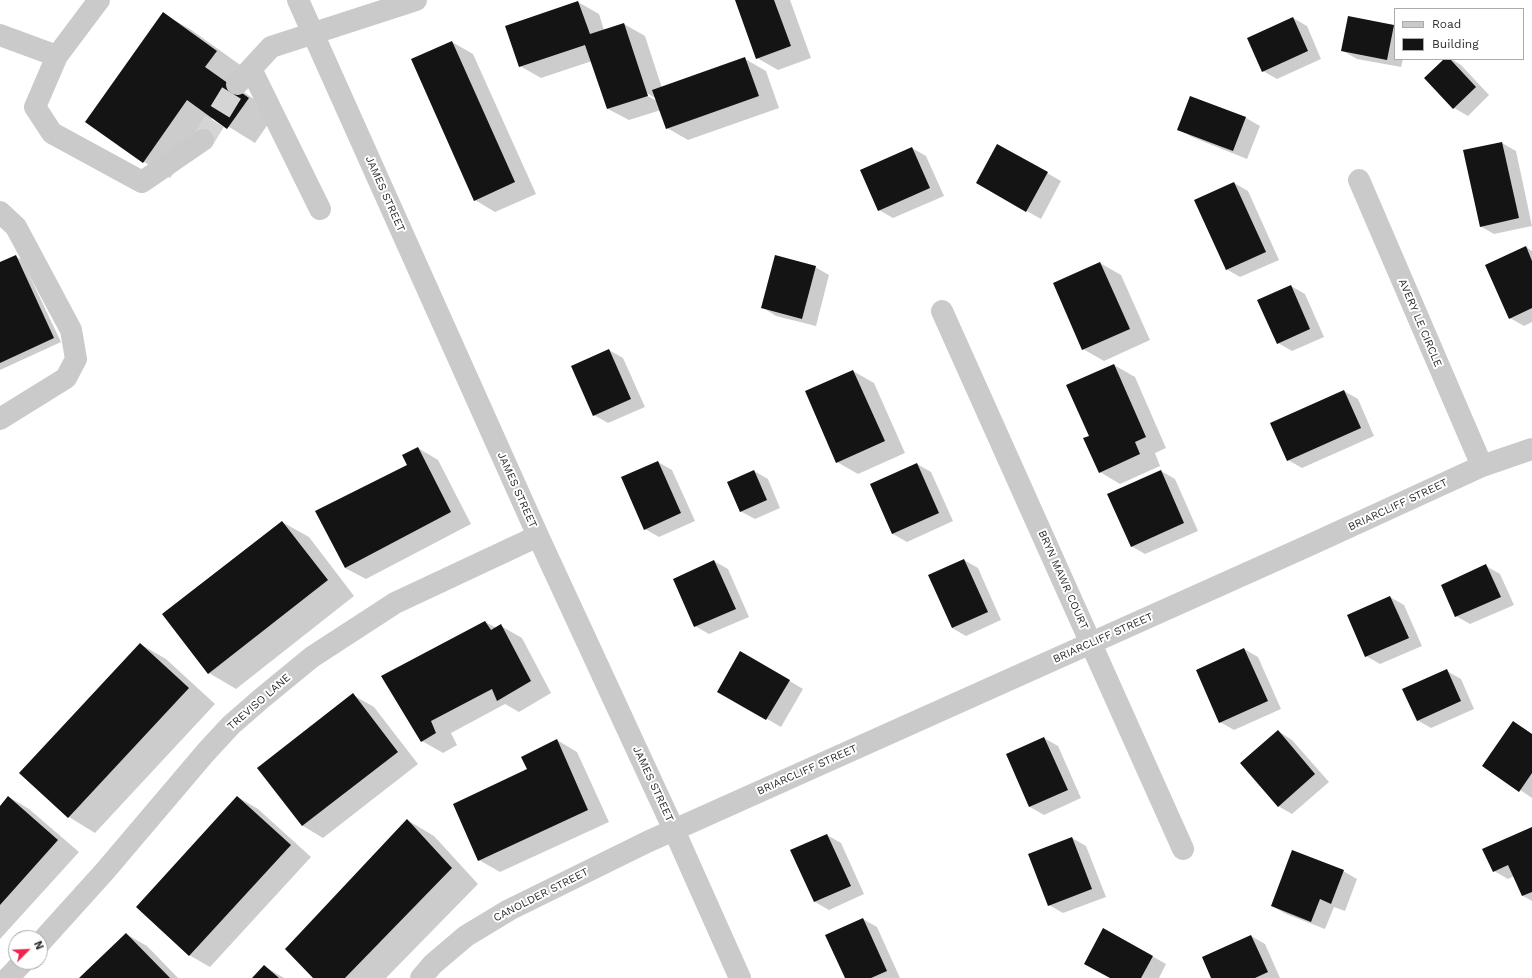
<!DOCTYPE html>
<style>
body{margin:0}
#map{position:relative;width:1532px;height:978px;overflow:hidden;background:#fff;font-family:"Work Sans",sans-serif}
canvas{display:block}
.legend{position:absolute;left:1394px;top:8px;width:130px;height:52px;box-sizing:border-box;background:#fff;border:1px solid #ababab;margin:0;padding:5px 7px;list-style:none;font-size:12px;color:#2d2d2d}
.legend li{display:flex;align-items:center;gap:8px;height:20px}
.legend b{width:20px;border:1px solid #ababab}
.north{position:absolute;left:8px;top:930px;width:40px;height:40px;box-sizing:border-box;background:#fff;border:1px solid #ababab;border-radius:50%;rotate:66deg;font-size:11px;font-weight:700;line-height:16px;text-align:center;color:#2d2d2d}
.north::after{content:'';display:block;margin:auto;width:14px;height:18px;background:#ef234e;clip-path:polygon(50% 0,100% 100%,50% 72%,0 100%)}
</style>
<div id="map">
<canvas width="1532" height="978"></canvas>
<ul class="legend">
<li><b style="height:5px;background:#cacaca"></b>Road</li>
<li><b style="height:11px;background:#141414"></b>Building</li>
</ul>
<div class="north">N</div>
</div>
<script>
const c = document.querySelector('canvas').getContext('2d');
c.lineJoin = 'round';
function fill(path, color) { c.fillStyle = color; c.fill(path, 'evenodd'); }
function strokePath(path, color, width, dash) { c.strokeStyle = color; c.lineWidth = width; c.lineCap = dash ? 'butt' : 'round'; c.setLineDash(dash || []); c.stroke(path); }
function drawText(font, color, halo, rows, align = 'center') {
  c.font = font + ' "Work Sans",sans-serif'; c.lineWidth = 4; c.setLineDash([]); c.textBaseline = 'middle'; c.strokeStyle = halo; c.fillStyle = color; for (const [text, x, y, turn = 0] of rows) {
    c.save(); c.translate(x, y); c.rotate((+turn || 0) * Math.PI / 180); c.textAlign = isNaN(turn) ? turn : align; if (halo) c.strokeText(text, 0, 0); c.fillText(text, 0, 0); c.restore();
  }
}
fill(new Path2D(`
 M736,0H790L811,58L778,70L757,58Z
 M578,2L599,14L604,30L624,24L645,36L662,88L745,59L766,71L779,108L688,140L667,128L661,110L629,120L608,109L592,61L541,78L520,66ZM645,92L657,99V101L644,94Z
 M163,14L190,29L243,67L231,83L275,114L255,143L213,117L170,178L144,162L87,122Z
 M1293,18L1307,26L1321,59L1277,79L1263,71Z
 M1394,26H1395V59H1403L1401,67L1357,59L1343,51Z
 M452,42L473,54L536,194L495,212L475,200L412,60Z
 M1445,59H1451L1461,65L1489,95L1468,116L1454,108Z
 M1191,97L1246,118L1260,126L1247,159L1192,137L1179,129Z
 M1502,143L1516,151L1532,226L1494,234L1480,226Z
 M998,145L1061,181L1041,219L977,183Z
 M912,148L926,156L944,196L893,218L879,210Z
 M1234,183L1248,191L1279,260L1240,277L1226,269Z
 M1526,247L1532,251V322L1524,326L1510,318Z
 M15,256L22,260L61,342L0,370V264Z
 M1100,263L1121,275L1150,340L1104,361L1083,349Z
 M815,267L829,275L816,326L776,316L762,307Z
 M1291,286L1305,294L1324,337L1292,351L1278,343Z
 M609,350L623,358L645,407L608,423L594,415Z
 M1114,365L1135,377L1166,448L1155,453L1160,466L1120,484L1100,472L1090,437Z
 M853,371L874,383L905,453L858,474L837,462Z
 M1344,391L1358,399L1374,436L1302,468L1288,460Z
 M418,448L438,460L471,524L366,579L345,568L409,466Z
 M658,462L672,470L695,521L659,537L645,529Z
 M917,464L931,472L953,521L907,542L893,534L871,485Z
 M754,471L768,479L780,508L755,519L740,511Z
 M1161,471L1175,479L1198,531L1145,554L1131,546Z
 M282,522L309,537L354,596L236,689L209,673Z
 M964,560L978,568L1001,620L966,636L952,628Z
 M714,561L728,569L749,617L709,634L695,626Z
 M1486,566L1500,574L1514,605L1470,624L1456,616Z
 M1390,597L1404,605L1422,646L1380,664L1366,656Z
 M485,622L497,628L501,626L522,638L551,693L519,712L505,704L451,733L457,745L443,753L422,741L383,677Z
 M140,644L166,659L215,704L95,833L69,817L21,772Z
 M1244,649L1258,657L1281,709L1234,730L1220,722Z
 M741,652L803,689L781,727L719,691Z
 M1447,671L1461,679L1474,709L1431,728L1417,720Z
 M353,695L374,707L418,764L323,838L303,826L258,768Z
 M1513,722L1532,734V798L1483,765Z
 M1278,731L1292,740L1329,782L1292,814L1278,806Z
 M1044,738L1058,746L1081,798L1044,815L1030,807L1007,755Z
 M557,740L577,752L609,822L500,872L479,860L528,769Z
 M9,797L29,809L79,852L0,939V807Z
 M238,797L258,809L311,857L210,967L189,955Z
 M407,820L434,836L478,884L386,978H314Z
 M1532,828V901L1523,896L1514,876L1508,879L1494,871Z
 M827,835L841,843L864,894L829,910L815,902L792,851Z
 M1072,838L1086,846L1106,897L1063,913L1049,905Z
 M1343,871L1357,879L1345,911L1334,907L1325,929L1286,914L1272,906Z
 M863,919L877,927L900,978H846Z
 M126,934L147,946L178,978H80Z
 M1251,936L1265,944L1280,978H1212Z
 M1152,956L1166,964L1159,978H1111Z
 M264,966L284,978H253Z`), '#0003');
fill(new Path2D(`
 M735,0H774L791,46L756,59Z
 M578,1L590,34L624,23L648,96L607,109L585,45L519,67L505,26Z
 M163,12L217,51L205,67L249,98L227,129L187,100L143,163L85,122Z
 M1348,16L1394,25L1387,60L1341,51Z
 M1293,17L1308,51L1262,72L1247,38Z
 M452,41L515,182L474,201L411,59Z
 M745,57L759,96L666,129L652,90Z
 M1444,59H1450L1476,87L1453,109L1424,78Z
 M1190,96L1246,117L1233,151L1177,130Z
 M1502,142L1519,218L1480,227L1463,150Z
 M997,144L1048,172L1026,212L976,183Z
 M912,147L930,188L878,211L860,170Z
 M1234,182L1266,252L1226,270L1194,200Z
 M1526,246L1532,261V308L1509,319L1485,265Z
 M16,255L54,338L0,363V262Z
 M775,255L816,266L802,319L761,308Z
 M1100,262L1130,329L1082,350L1053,283Z
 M1291,285L1310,329L1277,344L1257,300Z
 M609,349L631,399L593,416L571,366Z
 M1114,364L1146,437L1135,442L1140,454L1099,473L1083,438L1089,436L1066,385Z
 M853,370L885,441L836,463L805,391Z
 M1344,390L1361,428L1287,461L1270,423Z
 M418,447L451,512L345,568L315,511L407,465L402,455Z
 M658,461L681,513L644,530L621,477Z
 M917,463L939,513L892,534L870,484Z
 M754,470L767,500L740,512L727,482Z
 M1161,470L1184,523L1131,547L1107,494Z
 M282,521L328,580L208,674L162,614Z
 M964,559L988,612L952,628L928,575Z
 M714,560L736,609L694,627L673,579Z
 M1486,564L1501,597L1455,617L1441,585Z
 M1390,596L1409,638L1365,657L1347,615Z
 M485,621L491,630L501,624L531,681L497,701L492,689L431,721L436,733L421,742L381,676Z
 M140,643L189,688L68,818L19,773Z
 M1244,648L1268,701L1219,723L1196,670Z
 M740,651L790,680L766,720L717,692Z
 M1447,669L1461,701L1417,721L1402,689Z
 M353,693L398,752L302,826L257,768Z
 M1513,721L1532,734V773L1519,792L1482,766Z
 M1278,730L1315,774L1278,807L1240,763Z
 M1044,737L1068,790L1029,807L1006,754Z
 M557,739L588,810L478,861L453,804L527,769L521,757Z
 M8,796L58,840L0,905V806Z
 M237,796L291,845L189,956L136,907Z
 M407,819L452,868L345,978H313L285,949Z
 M1532,827V892L1522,896L1508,865L1493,872L1482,849Z
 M827,834L851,886L814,902L790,850Z
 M1072,837L1092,889L1048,906L1028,854Z
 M1292,850L1344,870L1331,904L1320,899L1311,922L1271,906Z
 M863,918L887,971L871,978H845L825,935Z
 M1103,928L1153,956L1141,978H1110L1084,964Z
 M126,933L170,978H79Z
 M1251,935L1268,972L1255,978H1211L1202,957Z
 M264,965L279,978H252Z`), '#141414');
strokePath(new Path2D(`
 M203,140L237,84`), '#d5d5d5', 22, [22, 11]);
strokePath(new Path2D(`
 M298,0L538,536L674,830L740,978
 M0,35L57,56L99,0
 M57,56L35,107L52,133L142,182L203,140
 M251,69L320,209
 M237,84L271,47L416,0
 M1359,180L1482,466
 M0,212L16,227L71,330L76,359L66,378L0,419
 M942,311L1183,849
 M40,943L105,871L206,752L231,725L262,698L312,657L395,603L538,536
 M8,978L23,962
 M421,978L433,964L466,936L509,910L647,842L1312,544L1482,466L1532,449`), '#cacaca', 22);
drawText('11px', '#2d2d2d', '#fff', [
 ["JAMES STREET",385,194,66],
 ["AVERY LE CIRCLE",1420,323,67],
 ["JAMES STREET",517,490,66],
 ["BRIARCLIFF STREET",1398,505,-25],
 ["BRYN MAWR COURT",1063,580,66],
 ["BRIARCLIFF STREET",1103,638,-24],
 ["TREVISO LANE",259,702,-41],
 ["BRIARCLIFF STREET",807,770,-24],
 ["JAMES STREET",653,784,65],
 ["CANOLDER STREET",541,895,-27]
]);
</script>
